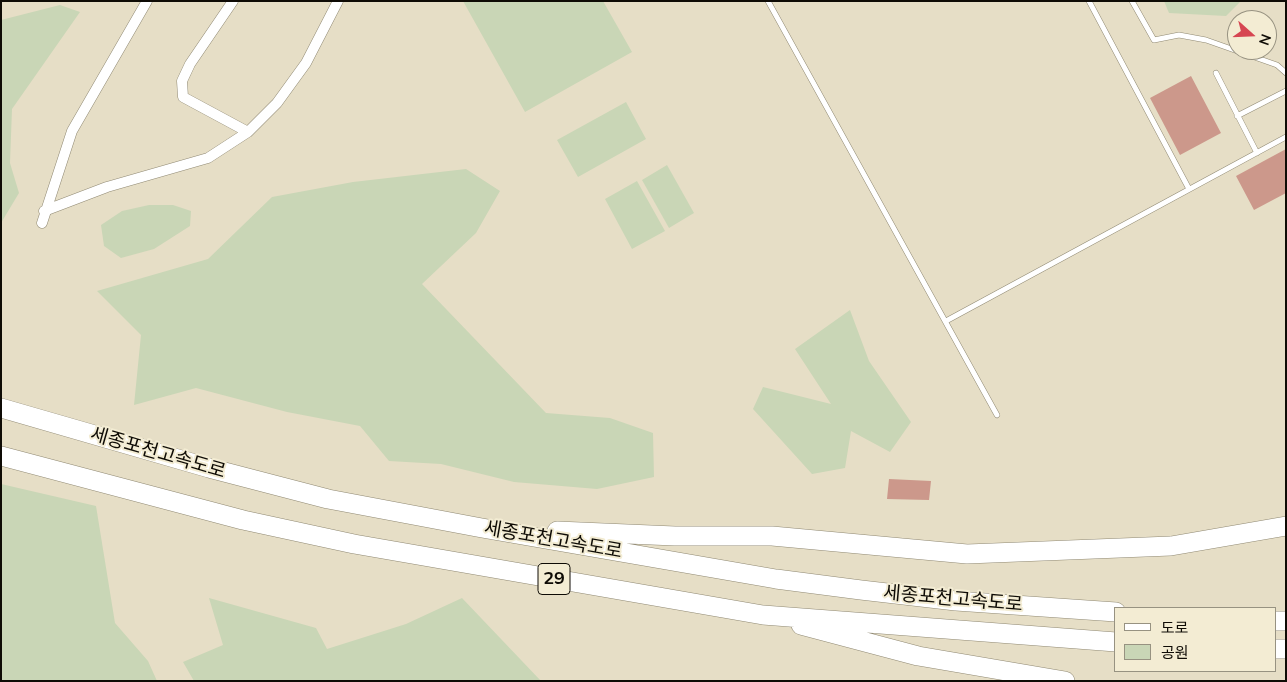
<!DOCTYPE html>
<meta charset="utf-8">
<style>
body{margin:0}
#map{position:relative;width:1287px;height:682px;overflow:hidden;background:#e6dec6;font-family:Mulish,"Noto Sans KR",sans-serif}
canvas{display:block}
.frame{position:absolute;inset:0;border:2px solid #0e0b05;pointer-events:none}
.legend{position:absolute;left:1114px;top:607px;width:162px;height:65px;box-sizing:border-box;background:#f3ecd3;border:1px solid #979281;margin:0;padding:6px 9px;list-style:none;font-size:15px;color:#0e0b05}
.legend li{display:flex;align-items:center;gap:10px;height:25px}
.legend b{width:25px;border:1px solid #979281}
.north{position:absolute;left:1227px;top:10px;width:50px;height:50px;box-sizing:border-box;background:#f3ecd3;border:1px solid #979281;border-radius:50%;rotate:110deg;font-size:14px;font-weight:700;line-height:20px;text-align:center;color:#0e0b05}
.north::after{content:'';display:block;margin:auto;width:18px;height:22px;background:#d64652;clip-path:polygon(50% 0,100% 100%,50% 72%,0 100%)}
</style>
<div id="map">
<canvas width="1287" height="682"></canvas>
<div class="frame"></div>
<ul class="legend">
<li><b style="height:6px;background:#fff"></b>도로</li>
<li><b style="height:14px;background:#c9d6b6"></b>공원</li>
</ul>
<div class="north">N</div>
</div>
<script>
const c = document.querySelector('canvas').getContext('2d');
c.lineJoin = 'round';
function fill(path, color) { c.fillStyle = color; c.fill(path, 'evenodd'); }
function strokePath(path, color, width, dash) { c.strokeStyle = color; c.lineWidth = width; c.lineCap = dash ? 'butt' : 'round'; c.setLineDash(dash || []); c.stroke(path); }
function drawText(font, color, halo, rows, align = 'center') {
  c.font = font + ' Mulish,"Noto Sans KR",sans-serif'; c.lineWidth = 4; c.setLineDash([]); c.textBaseline = 'middle'; c.strokeStyle = halo; c.fillStyle = color; for (const [text, x, y, turn = 0] of rows) {
    c.save(); c.translate(x, y); c.rotate((+turn || 0) * Math.PI / 180); c.textAlign = isNaN(turn) ? turn : align; if (halo) c.strokeText(text, 0, 0); c.fillText(text, 0, 0); c.restore();
  }
}
fill(new Path2D(`
 M463,1H603L632,52L525,112Z
 M1164,1H1241L1226,16L1169,13Z
 M60,5L80,12L12,109L10,163L19,193L1,223V20Z
 M626,102L646,139L578,177L557,140Z
 M667,165L694,213L669,228L642,180Z
 M466,169L500,191L476,233L422,284L546,413L610,418L653,433L654,477L597,489L514,482L441,464L389,461L360,426L287,412L196,388L134,405L141,335L97,291L208,259L272,197L353,182Z
 M637,181L665,231L632,249L605,199Z
 M149,205H173L191,211L190,226L154,249L121,258L104,246L101,225L122,211Z
 M850,310L869,361L911,422L890,452L851,431L845,468L812,474L753,409L763,387L831,404L795,349Z
 M1,484L96,506L115,623L148,661L157,681H1Z
 M209,598L316,628L327,649L406,624L462,598L541,681H194L183,662L223,645Z`), '#c9d6b6');
fill(new Path2D(`
 M1191,76L1221,133L1180,155L1150,98Z
 M1286,149V193L1254,210L1236,176Z
 M889,479L931,481L929,500L887,499Z`), '#cc988b');
const service = new Path2D(`
 M768,1L997,415
 M1089,1L1189,189
 M1132,1L1154,40L1179,35L1206,40L1277,65L1286,73
 M1216,73L1257,153
 M1237,116L1286,91
 M946,321L1286,137`);
const minor = new Path2D(`
 M233,1L190,64L182,81L183,97L248,132
 M44,211L107,187L208,158L248,132L277,103L306,63L338,1
 M42,223L72,131L147,1`);
const motorway = new Path2D(`
 M1,408L209,468L328,499L482,528L776,579L861,590L956,601L1116,612
 M1,456L243,520L354,544L763,615L1116,642
 M557,531L675,536H772L967,554L1171,546L1286,526
 M1276,621H1286
 M801,625L918,656L1065,681
 M1276,649H1286`);
strokePath(service, '#908973', 6);
strokePath(minor, '#908973', 11);
strokePath(motorway, '#908973', 20);
strokePath(service, '#fff', 5);
strokePath(minor, '#fff', 10);
strokePath(motorway, '#fff', 19);
for (const [x, y, w] of [
 [554,579,32]
]) { const box = new Path2D(); box.roundRect(x - w / 2, y - 15.5, w, 31, 4); c.fillStyle = '#f3ecd3'; c.fill(box); strokePath(box, '#0e0b05', 1); }
drawText('bold 18px', '#0e0b05', null, [
 ["29",554,579]
]);
drawText('19px', '#0e0b05', '#f3ecd3', [
 ["세종포천고속도로",158,453,16],
 ["세종포천고속도로",553,540,10],
 ["세종포천고속도로",953,599,5]
]);
</script>
